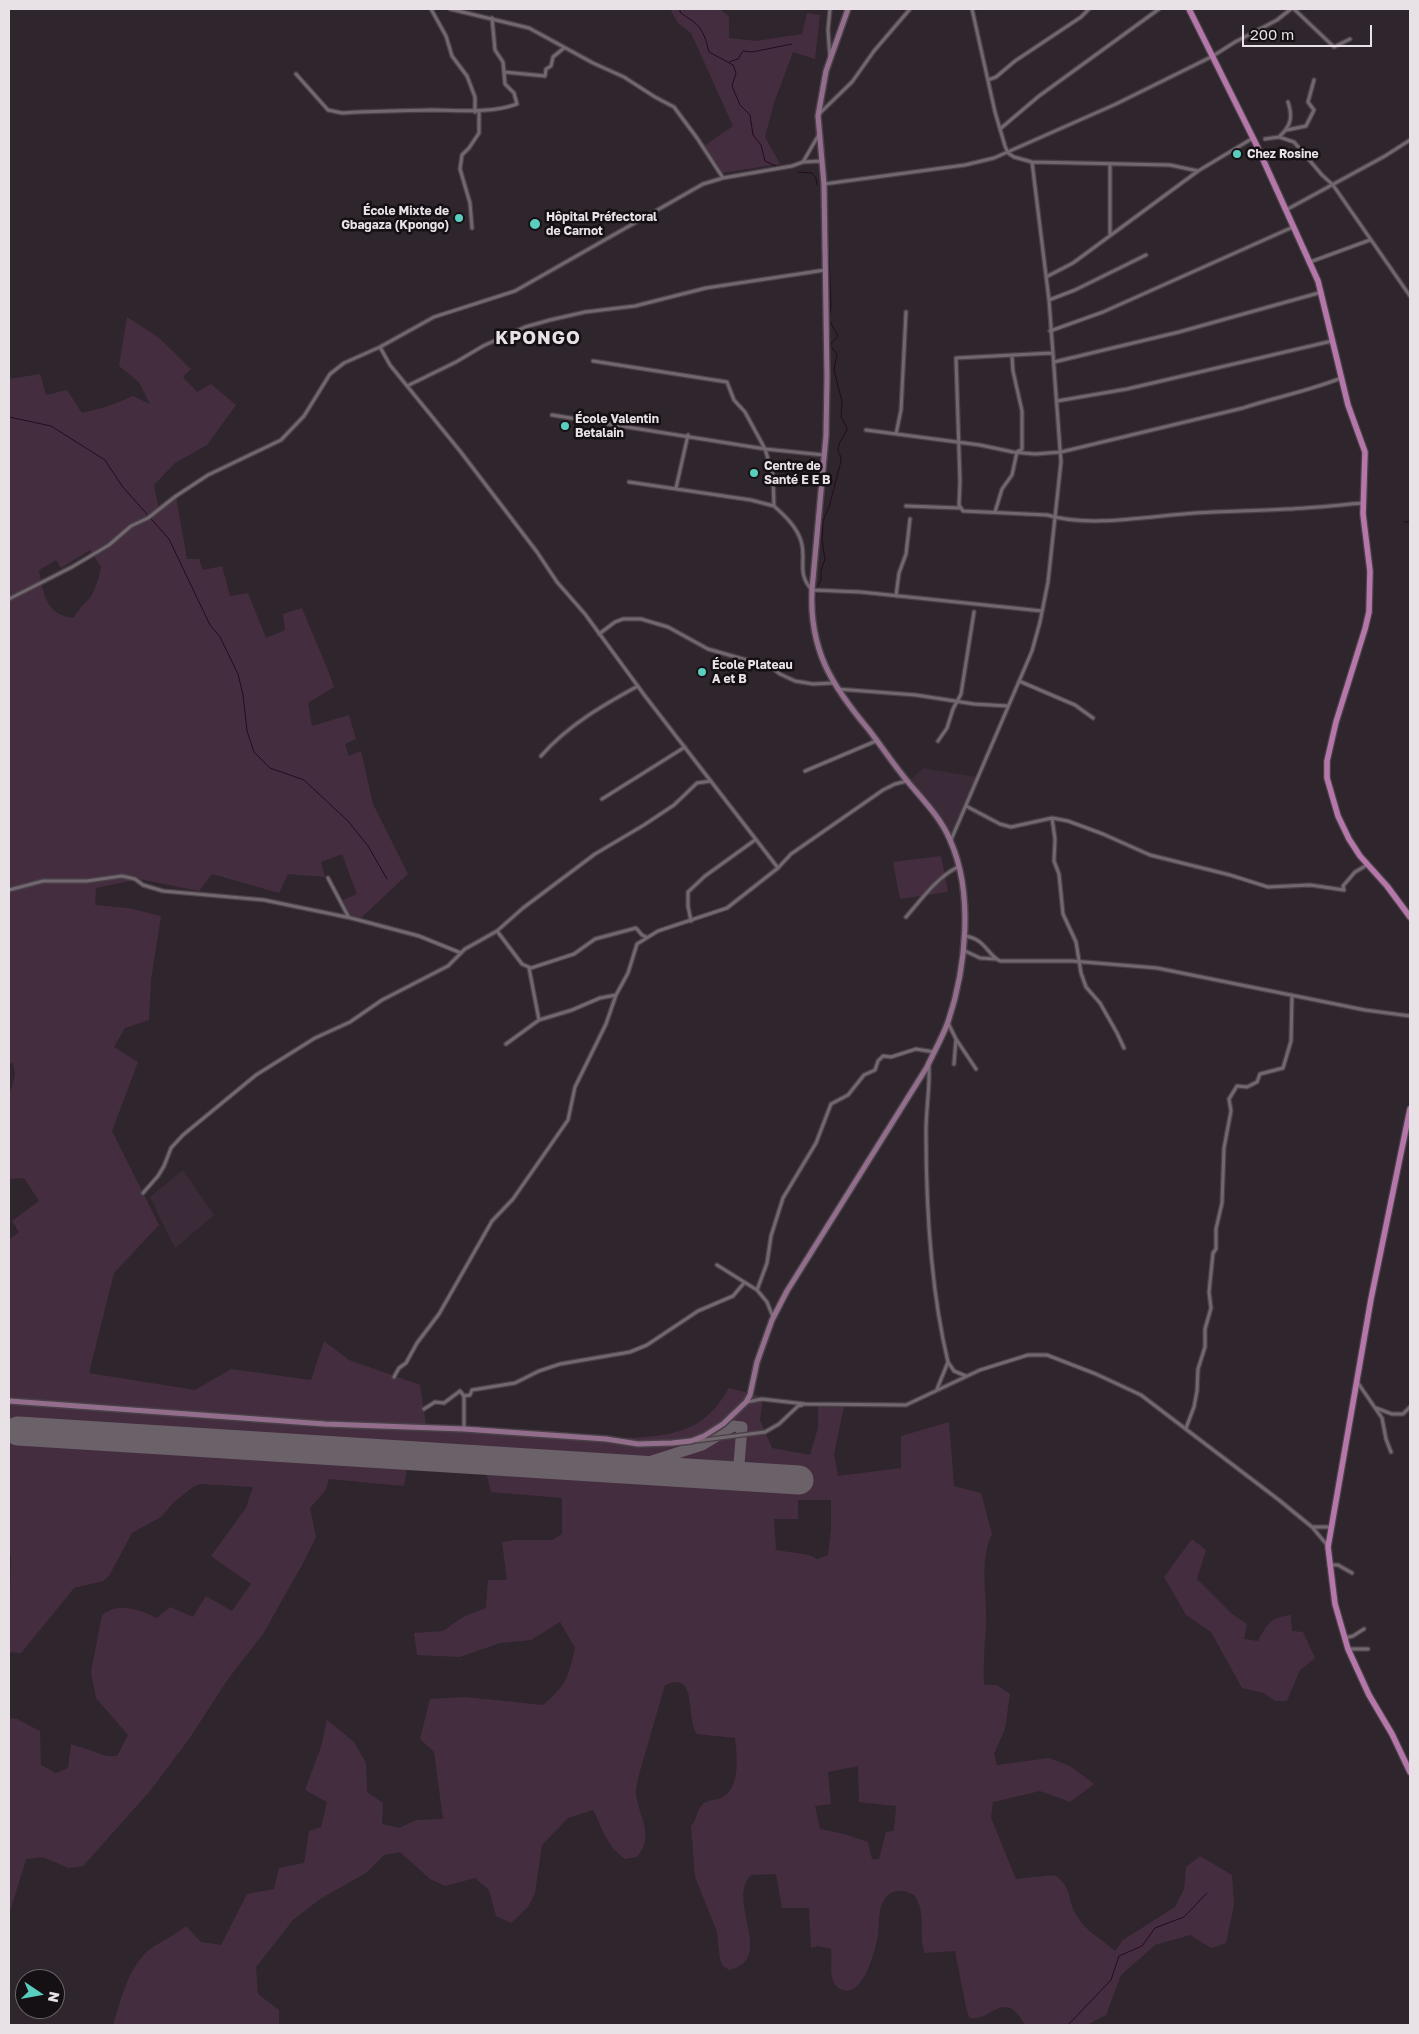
<!DOCTYPE html>
<meta charset="utf-8">
<style>
body{margin:0}
#map{position:relative;width:1419px;height:2034px;overflow:hidden;background:#2f252d;font-family:"Golos Text",sans-serif}
canvas{display:block}
.frame{position:absolute;inset:0;border:10px solid #e8e1e6;pointer-events:none}
.north{position:absolute;left:15px;top:1969px;width:50px;height:50px;box-sizing:border-box;background:#151014;border:1px solid #696468;border-radius:50%;rotate:102deg;font-size:14px;font-weight:700;line-height:20px;text-align:center;color:#e8e1e6}
.north::after{content:'';display:block;margin:auto;width:18px;height:22px;background:#59cebf;clip-path:polygon(50% 0,100% 100%,50% 72%,0 100%)}
.scale{position:absolute;left:1242px;top:25px;width:130px;height:22px;box-sizing:border-box;border:2px solid #e8e1e6;border-top:0;padding-left:6px;font-size:15px;line-height:18px;white-space:nowrap;color:#e8e1e6;-webkit-text-stroke:4px #151014;paint-order:stroke}
</style>
<div id="map">
<canvas width="1419" height="2034"></canvas>
<div class="frame"></div>
<div class="north">N</div>
<div class="scale">200 m</div>
</div>
<script>
const c = document.querySelector('canvas').getContext('2d');
c.lineJoin = 'round';
function fill(path, color) { c.fillStyle = color; c.fill(path, 'evenodd'); }
function strokePath(path, color, width, dash) { c.strokeStyle = color; c.lineWidth = width; c.lineCap = dash ? 'butt' : 'round'; c.setLineDash(dash || []); c.stroke(path); }
function drawText(font, color, halo, rows, align = 'center') {
  c.font = font + ' "Golos Text",sans-serif'; c.lineWidth = 5; c.setLineDash([]); c.textBaseline = 'middle'; c.strokeStyle = halo; c.fillStyle = color; for (const [text, x, y, turn = 0] of rows) {
    c.save(); c.translate(x, y); c.rotate((+turn || 0) * Math.PI / 180); c.textAlign = isNaN(turn) ? turn : align; if (halo) c.strokeText(text, 0, 0); c.fillText(text, 0, 0); c.restore();
  }
}
fill(new Path2D(`
 M923,768L976,777L951,835L910,780Z
 M183,1170L214,1215L175,1248L150,1197Z`), '#3b2b38');
fill(new Path2D(`
 M670,9H720L729,17V38L756,41L802,34L807,13L820,15L815,59L793,52L774,103L765,137L780,164L721,173L704,146L733,126L691,33L678,23Z
 M127,317L158,337L191,369L183,377L197,392L211,384L236,405L207,445L175,463L154,485L159,510L176,497L187,559H199L203,570L222,566L230,596L248,593L266,638L285,630L283,614L302,608L327,668L334,687L308,703L312,726L349,715L356,739L345,744L349,756L361,751L373,804L408,874L361,918L350,916L343,900L357,894L342,854L321,862L325,877L288,874L279,893L212,874L199,891L139,879L96,888L95,905L128,908L161,916L151,980L149,1020L125,1028L114,1047L138,1062L112,1131L159,1225L114,1273L89,1373L195,1390L231,1369L311,1380L324,1341L349,1360L420,1385L426,1425C464,1428 503,1430 541,1433C584,1436 658,1446 696,1424C711,1415 720,1403 729,1388L763,1397L760,1420L772,1448L810,1455L818,1428V1405L844,1407L834,1454L838,1476L901,1468V1436L949,1422L954,1486L981,1493L992,1534C979,1562 987,1592 986,1623C985,1644 983,1664 984,1685H997L1010,1694L1005,1729L994,1754L997,1765L1049,1758L1070,1766L1094,1784L1070,1802L1040,1791L993,1802L991,1818L1016,1879L1055,1875C1074,1890 1066,1899 1077,1916C1086,1932 1102,1939 1115,1951L1123,1940L1175,1907L1184,1889L1186,1867L1200,1856L1232,1875L1234,1905L1226,1943L1211,1948L1190,1935L1155,1945L1121,1975L1106,2015L1087,2025H1025C1004,1987 992,2022 970,2018L967,2012L955,1951L925,1953C917,1933 928,1915 914,1895C904,1889 891,1888 884,1900C877,1910 880,1929 877,1941C874,1954 862,1997 843,1990C826,1984 833,1963 831,1949L818,1946L811,1948L809,1908H782L776,1874L751,1875C725,1901 777,1959 729,1970L723,1966L720,1960L717,1932L695,1877L691,1826C697,1820 696,1811 702,1805C707,1799 717,1801 723,1797C741,1786 737,1755 735,1738L697,1734C685,1719 699,1669 665,1685L638,1778C638,1781 636,1786 636,1789C635,1812 657,1834 637,1857L625,1859C605,1844 604,1831 593,1810L568,1818L542,1845L535,1893L528,1907L511,1923L496,1916L489,1890L475,1878L445,1886L430,1879L400,1852L384,1855L366,1873L320,1899L293,1920L256,1967L258,1994L279,2010V2025H113C121,2000 128,1967 150,1949C162,1941 175,1935 186,1926L201,1942L221,1945L247,1894L274,1889L279,1868L304,1863L309,1831L321,1827L327,1802L305,1790L321,1747L327,1720L354,1742L366,1763L367,1792L383,1803L382,1824L399,1828L416,1820L443,1819L434,1752L420,1739L430,1699L466,1697L543,1705C566,1686 569,1676 575,1648L560,1622L531,1640L500,1643L460,1657L417,1655L414,1633L443,1631L463,1617L486,1608L488,1580H507L502,1542L516,1540H552L562,1534V1498L491,1492L485,1469L407,1468L404,1486L329,1479L325,1491L310,1508L316,1537L302,1565L263,1634L228,1679L189,1739L150,1791L83,1866L68,1868L43,1857L26,1859L9,1915V1718L17,1719L40,1731L41,1765L56,1773L68,1768L71,1744L107,1756H117L128,1735L96,1698L91,1672L102,1615C120,1601 139,1610 157,1618L170,1607L193,1617L206,1596L232,1611L251,1584L211,1556L246,1508L253,1487L200,1484L193,1487L174,1502L161,1517L132,1533L109,1576L103,1581L74,1588L21,1653L9,1652L11,1558L9,1548V1240L19,1232L12,1221L39,1201L24,1178L9,1179V1096L15,1075L13,1064L9,1062V379L40,374L46,395L67,390L82,413L109,406L133,396L150,404L139,382L119,366ZM90,550L101,567L98,580L91,597L82,606L73,618C46,615 43,593 39,570L56,560L61,568ZM798,1500H831V1530L828,1555L817,1559L809,1555L776,1550L774,1519H798ZM858,1766L859,1802L896,1806L894,1831L886,1832L879,1859H872L868,1842L844,1834L820,1829L815,1806L831,1804L828,1772Z
 M941,856L948,892L900,899L893,862Z
 M1192,1539L1206,1550L1197,1579L1232,1614L1247,1624L1244,1639L1258,1641C1267,1624 1271,1617 1291,1615L1292,1631L1303,1632L1315,1658L1300,1670L1287,1701H1275L1264,1693L1242,1688L1211,1632L1186,1615L1164,1577Z`), '#452d40');
strokePath(new Path2D(`
 M680,9V12C684,16 689,18 694,22C704,30 706,41 709,52L733,65L736,73L732,86L740,105L750,115L753,135L761,145L765,161L778,167
 M729,62L738,59L743,51L752,52L792,44
 M798,172L812,173L816,178L817,185
 M9,417L51,426L105,460L122,486L169,539L210,625L220,637L238,674L243,695L247,731L254,752L270,768L304,780L348,821L368,846L387,879
 M1404,522H1410
 M815,606L816,589L821,580V571L825,559L822,540L823,521L829,507L841,461L840,455L838,451L839,444L847,430L846,426L841,417L842,402L834,370L837,354L830,345L838,336L829,320L831,305L827,209
 M1068,2025L1111,1980L1119,1956L1142,1946L1155,1928L1184,1917L1207,1893`), '#250a21', 1);
strokePath(new Path2D(`
 M627,1469L702,1445L733,1426L742,1427L738,1476`), '#6b6269', 11);
strokePath(new Path2D(`
 M18,1431L799,1480`), '#6b6269', 29);
const street = new Path2D(`
 M431,9L446,36L452,56L467,76L475,97V112
 M450,9L529,28L593,63L624,77L655,97L674,107L697,138L723,178
 M972,9L995,112L1005,146L1008,153L1014,157L1032,162L1170,165L1198,171
 M1294,9L1334,47L1350,39
 M830,58L828,30L830,9
 M504,72L545,76L546,69L551,66L553,57L564,48
 M296,74L328,110L342,113C371,111 401,111 430,110C460,110 489,114 517,104L514,93L505,84L503,62L495,50L492,18
 M988,80L996,77L1015,61L1081,17L1089,9
 M819,114L852,82L874,51L910,9
 M1000,129L1039,96L1159,9
 M1287,130L1306,126L1314,110L1308,102L1314,80
 M1279,137C1291,126 1293,117 1288,102
 M1265,139L1279,137L1294,142L1322,175L1333,185L1410,296
 M803,162L818,136
 M1110,164V234
 M824,184L965,165L994,158L1116,104L1213,56L1235,42L1277,20L1291,9
 M1286,210L1385,156L1410,140
 M472,228L470,203L460,169L462,155L469,148L479,133V112
 M1310,262L1370,240
 M1046,277L1073,263L1198,171L1253,138
 M1049,300L1075,290L1146,255
 M1050,331L1103,312L1293,227
 M380,347L390,365L460,451L537,552L557,582L585,614L645,696L778,868
 M1052,353L956,358L960,482L959,505L963,511L1047,515C1090,528 1150,516 1195,513C1226,511 1256,511 1287,509C1312,508 1338,505 1363,503
 M593,361L727,382L734,400L745,412L765,449L773,475L774,506C784,515 797,527 801,541C807,560 796,573 812,590L861,592L1042,611
 M1054,362L1179,332L1322,292
 M407,386L456,362L483,346L525,327L550,320L585,312L635,306L706,288L825,270
 M1057,401L1127,389L1332,341
 M552,415L765,449L824,455
 M866,430L980,445L1013,452L1035,454L1061,452L1243,408C1276,397 1309,391 1341,378
 M896,434L901,410L906,312
 M629,482L751,500L774,506
 M676,488L688,435
 M906,506L960,508
 M995,512L1002,489L1012,475L1017,452L1022,449V411L1013,371L1012,356
 M896,596L899,573L906,554L910,519
 M9,599L72,567L109,545L131,526L148,518L176,496L208,475L281,440L304,416L330,374L344,363L380,347L434,317L515,291L703,184L723,178L792,166L803,162L822,161
 M599,634L615,622L623,619H641L668,627L708,649L743,659L766,663L780,674L795,681L813,684L834,683
 M1019,681L1075,705L1093,718
 M837,689L916,695L974,704L1008,706
 M938,741L947,728L953,709L961,694L974,612
 M541,756C567,726 603,705 638,686
 M805,771L876,741
 M602,799L685,747
 M966,806L1000,824L1011,827L1052,818L1068,821L1103,834L1150,855L1230,875L1268,887L1310,885L1344,890L1343,886L1355,872L1367,865
 M1052,818L1055,839L1054,861L1059,874L1063,914L1076,942L1081,973L1086,987L1100,1003L1117,1033L1124,1048
 M951,840L1032,651L1040,622L1048,582L1061,462L1049,300L1032,162
 M328,878L348,916
 M9,890L43,881H87L122,876L135,879L143,885L163,891L264,900L351,918L419,936L461,953
 M906,917C921,900 937,877 958,867
 M691,921L688,906V892L705,876L755,840
 M497,931L522,964L531,968L574,954L595,939L636,928L642,935L646,937
 M965,936C986,939 987,955 1000,961H1072L1157,968L1365,1010L1410,1016
 M963,950L980,958L995,959
 M529,968L539,1020
 M948,1023L956,1039
 M506,1044L539,1020L572,1010L600,998L616,995
 M954,1064L956,1039L976,1069
 M929,1066C930,1088 926,1109 926,1131C926,1207 930,1287 948,1362L954,1371L966,1376
 M143,1193L158,1176L164,1166L171,1148L183,1135L256,1075L315,1038L350,1022L382,1000L448,966L465,949L497,931L523,908L595,854L644,825L674,805L697,783L711,781
 M717,1265L757,1290L767,1302L773,1317
 M757,1290L767,1263L771,1236L783,1198L816,1143L831,1104L848,1095L864,1075L875,1070L878,1061L883,1056L891,1057L916,1049L934,1052
 M394,1377L399,1368L406,1363L417,1343L439,1314L492,1221L513,1199L568,1120L575,1087L606,1024L616,995L628,973L637,944L658,931L727,908L778,868L791,854L883,790L895,784L907,781
 M1358,1383L1382,1418L1386,1439L1391,1452
 M937,1389L948,1362
 M464,1396V1429
 M747,1402L762,1399L805,1404L906,1405L980,1370L1028,1355H1047L1096,1374L1141,1395L1279,1500L1312,1527L1328,1546
 M1376,1408L1392,1414H1403L1410,1407
 M424,1409L435,1402L444,1403L460,1391L464,1396L470,1395L472,1390L515,1383L539,1371L560,1364L630,1352L647,1345L698,1311L733,1296L744,1283
 M1186,1428L1194,1407L1197,1391L1198,1369L1205,1347V1329L1211,1308L1209,1292L1213,1253L1216,1249V1229L1222,1203L1224,1148L1231,1111L1229,1099L1237,1086L1247,1087L1257,1082L1260,1074L1283,1068L1291,1041L1292,995
 M696,1441L765,1432L779,1424L798,1406L802,1405
 M1312,1527H1331
 M1329,1565H1338L1352,1573
 M1345,1638L1353,1636L1364,1629
 M1348,1649H1368`);
const secondary = new Path2D(`
 M9,1401L325,1424L464,1429L606,1439L638,1444L672,1443L691,1441L704,1436L723,1424L746,1402L750,1395L757,1362L772,1320L787,1291L927,1067C934,1052 942,1038 948,1022C966,968 974,893 950,840C941,818 923,800 908,782C894,765 882,747 869,730C832,686 809,650 812,590L826,436L827,377L824,184L818,116L826,71L848,9`);
const primary = new Path2D(`
 M1189,9L1256,144L1318,281L1348,405L1365,452L1363,514L1370,571L1369,612L1365,629L1336,722L1327,761V778L1338,816L1349,839L1360,856L1387,886L1410,917
 M1410,1109L1371,1299L1328,1547L1335,1604L1348,1649L1369,1695L1392,1734L1410,1772`);
strokePath(street, '#494147', 5.5);
strokePath(secondary, '#494147', 8);
strokePath(primary, '#494147', 8);
strokePath(street, '#72666f', 3);
strokePath(secondary, '#936e8c', 5);
strokePath(primary, '#b576a9', 5.5);
for (const [x, y, r, color] of [
 [1237,154,5,"#59cebf"],
 [459,218,5,"#59cebf"],
 [535,224,6,"#59cebf"],
 [565,426,5,"#59cebf"],
 [754,473,5,"#59cebf"],
 [702,672,5,"#59cebf"]
]) { const dot = new Path2D(); dot.arc(x, y, r, 0, 2 * Math.PI); c.fillStyle = color; c.fill(dot); strokePath(dot, '#151014', 2); }
drawText('bold 12px', '#e8e1e6', '#151014', [
 ["Chez Rosine",1247,154],
 ["École Mixte de",449,211,"right"],
 ["Gbagaza (Kpongo)",449,225,"right"],
 ["Hôpital Préfectoral",546,217],
 ["de Carnot",546,231],
 ["École Valentin",575,419],
 ["Betalain",575,433],
 ["Centre de",764,466],
 ["Santé E E B",764,480],
 ["École Plateau",712,665],
 ["A et B",712,679]
], 'left');
c.letterSpacing = '1px';
drawText('bold 18px', '#e8e1e6', '#151014', [
 ["KPONGO",538,338]
]);
c.letterSpacing = '0px';
</script>
